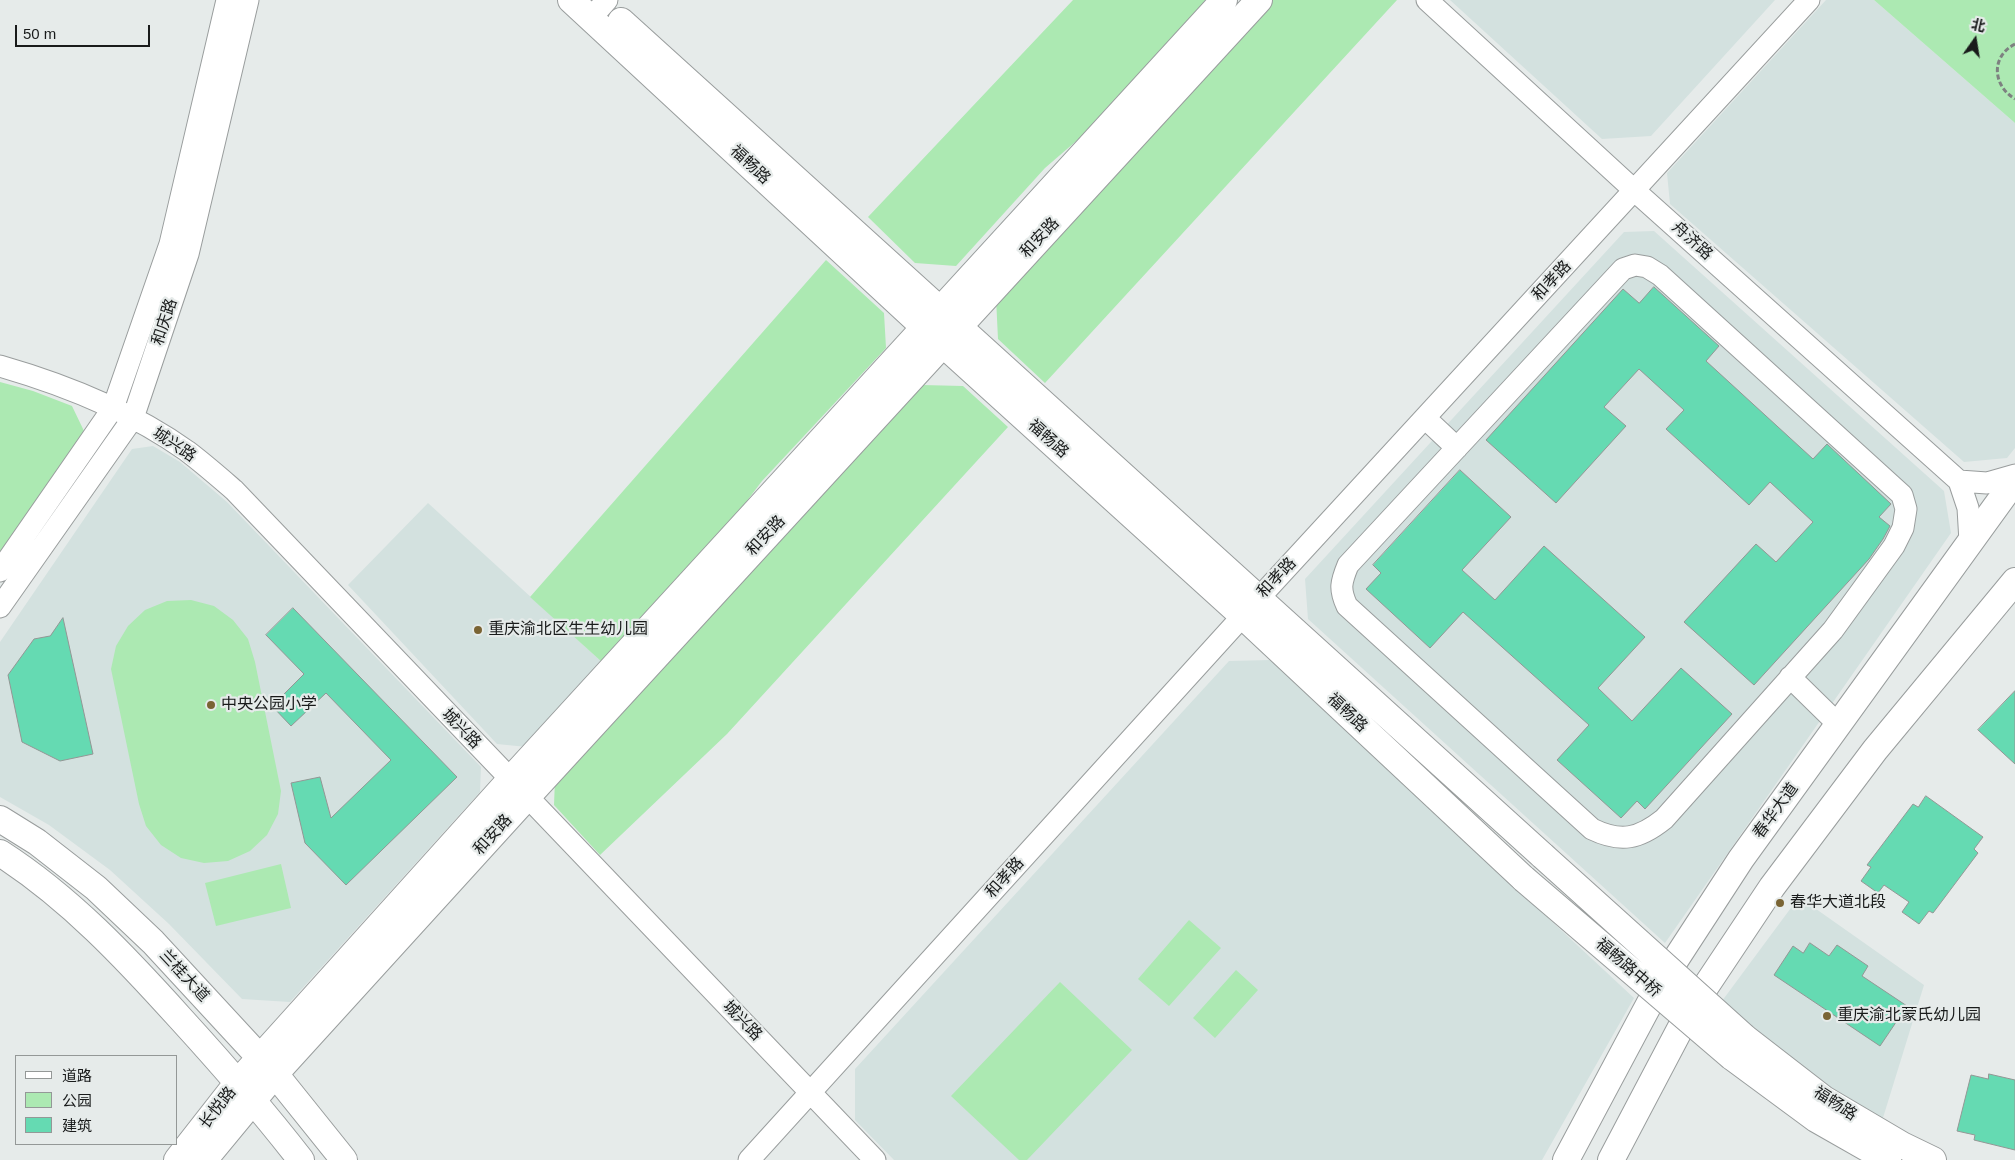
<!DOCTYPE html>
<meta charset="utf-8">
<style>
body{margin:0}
#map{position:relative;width:2015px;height:1160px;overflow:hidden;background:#e6ebea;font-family:Helvetica,"Noto Sans SC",sans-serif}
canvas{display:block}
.legend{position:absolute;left:15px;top:1055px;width:162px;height:90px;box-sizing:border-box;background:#e6ebea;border:1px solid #949897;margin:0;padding:6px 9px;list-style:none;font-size:15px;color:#191b1b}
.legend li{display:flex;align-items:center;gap:10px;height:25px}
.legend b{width:25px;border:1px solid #949897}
.north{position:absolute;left:1950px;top:15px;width:50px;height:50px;-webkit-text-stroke:4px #e6ebea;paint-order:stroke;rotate:13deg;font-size:14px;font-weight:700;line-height:20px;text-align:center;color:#191b1b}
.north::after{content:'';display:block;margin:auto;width:18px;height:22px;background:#191b1b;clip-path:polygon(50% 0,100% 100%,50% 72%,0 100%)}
.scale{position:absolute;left:15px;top:25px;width:135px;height:22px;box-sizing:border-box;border:2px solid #191b1b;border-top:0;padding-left:6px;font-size:15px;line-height:18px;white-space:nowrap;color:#191b1b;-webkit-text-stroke:4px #e6ebea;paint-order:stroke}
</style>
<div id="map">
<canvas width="2015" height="1160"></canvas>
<ul class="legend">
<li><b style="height:6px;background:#fff"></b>道路</li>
<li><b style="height:14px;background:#ace9b2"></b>公园</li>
<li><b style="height:14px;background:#65dab2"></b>建筑</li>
</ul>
<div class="north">北</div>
<div class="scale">50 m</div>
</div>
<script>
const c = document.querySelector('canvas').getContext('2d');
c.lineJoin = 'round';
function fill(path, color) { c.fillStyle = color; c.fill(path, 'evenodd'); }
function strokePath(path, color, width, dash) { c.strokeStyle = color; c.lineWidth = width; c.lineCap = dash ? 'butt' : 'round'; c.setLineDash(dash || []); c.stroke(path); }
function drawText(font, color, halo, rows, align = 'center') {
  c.font = font + ' Helvetica,"Noto Sans SC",sans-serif'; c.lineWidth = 4.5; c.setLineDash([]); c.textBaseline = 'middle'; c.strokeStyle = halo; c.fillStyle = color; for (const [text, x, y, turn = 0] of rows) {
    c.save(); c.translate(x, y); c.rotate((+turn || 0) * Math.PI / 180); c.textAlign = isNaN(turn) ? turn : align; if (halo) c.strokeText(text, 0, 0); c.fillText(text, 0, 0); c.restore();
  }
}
fill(new Path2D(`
 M1450,0H1775L1651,136L1602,139Z
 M1826,0H1874L2015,123V448L2007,458L1964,462L1670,204L1667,173Z
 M1654,231L1944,491L1951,533L1665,943L1308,619L1305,579L1624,232Z
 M153,446L180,462L227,502L481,767L480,792L290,1002L242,999L169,924L110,870L49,825L0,797V642L132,449Z
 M428,503L603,663L527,747L497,744L348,585Z
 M1271,660L1634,998L1542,1160H894L855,1120V1069L1229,661Z
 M1799,897L1924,985L1882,1121L1832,1090L1756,1032L1722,1001Z`), '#d3e1df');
fill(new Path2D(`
 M1073,0H1211L1096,124L1045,168L956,266L915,263L868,217Z
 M1272,0H1397L1045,383L998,339L996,298Z
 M1874,0H2015V123Z
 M826,260L884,313L886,348L762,481L728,526L603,663L530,597Z
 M0,382L33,391L72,406L84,431L0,553Z
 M922,385L963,386L1008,427L727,734L600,855L554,805L555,779Z
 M191,600L214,606L233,620L248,639L255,662L281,791L278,814L267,835L250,851L228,861L204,863L181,858L161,845L146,826L139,804L111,669L116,646L128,626L145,610L167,601Z
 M281,864L291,908L216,926L205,883Z
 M1189,920L1221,948L1169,1006L1138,979Z
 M1236,970L1258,990L1215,1038L1193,1018Z
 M1060,982L1132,1050L1027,1160H1019L951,1096Z`), '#ace9b2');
const building = new Path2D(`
 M1654,287L1719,346L1706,361L1813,459L1827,444L1891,504L1879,517L1890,526L1883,539L1869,559L1754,685L1684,622L1756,544L1776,562L1813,522L1770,482L1749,505L1666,429L1684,410L1639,369L1604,407L1626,426L1556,503L1486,440L1623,289L1639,303Z
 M1460,470L1511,517L1462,570L1495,600L1544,546L1645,637L1598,688L1632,721L1681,668L1732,714L1645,809L1637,801L1621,818L1557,760L1589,725L1463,612L1430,648L1366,589L1381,573L1373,565Z
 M293,608L457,777L346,885L305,843L291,783L320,777L331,818L391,760L326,693L291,726L272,706L304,674L266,635Z
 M63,618L93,754L60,761L22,742L8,675L34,639L50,636Z
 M2015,691V764L1978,730Z
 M1926,796L1983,837L1974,849L1978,853L1933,913L1929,911L1919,924L1902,912L1909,902L1884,885L1878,893L1861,881L1871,867L1867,865L1913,804L1918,807Z
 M1810,943L1829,956L1837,945L1868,966L1862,976L1907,1006L1880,1046L1774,975L1793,946L1803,953Z
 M1989,1074L2015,1080V1150L1974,1140L1975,1135L1957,1131L1971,1075L1988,1079Z`);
fill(building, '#65dab2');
strokePath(building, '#939795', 1);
const minor = new Path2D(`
 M1427,0L1635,191L1959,481L1968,508L1970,542
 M591,18L607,0
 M1635,265L1647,267L1660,275L1902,495L1906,509L1903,528L1894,546L1833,630L1664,819C1639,839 1621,843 1592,829L1347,606C1339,589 1341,582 1348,565L1623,269Z
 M0,366C66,385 131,411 187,451C203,463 219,477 234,490L875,1160
 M1425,418L1457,448
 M1959,481L1987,483L2015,475
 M0,571L113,408L170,244L227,0
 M0,607L133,418L188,254L248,0
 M1790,677L1838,724
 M749,1160L1259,598L1809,0`);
const major = new Path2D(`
 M571,0L924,327L1243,616L1524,879
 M621,21L1543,856
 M0,819L37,842L96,888L153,942L275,1074L344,1160
 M0,853C70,898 126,958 181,1019C223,1065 263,1111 301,1160
 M1744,1037L1824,1099L1902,1145L1933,1160
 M1732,1057L1816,1119L1888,1160
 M177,1160L238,1082L510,780L1224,0
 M204,1160L275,1074L528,796L1259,0
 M1566,1160L1661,982L1741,859L2015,480
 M1611,1160L1690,1010L1772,887L1875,750L2015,581`);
strokePath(minor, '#999d9d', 23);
strokePath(major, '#999d9d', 28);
strokePath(new Path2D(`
 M2015,44C1990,57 1993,86 2015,99`), '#7d8180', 3, [5, 2.5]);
strokePath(minor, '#fff', 21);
strokePath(major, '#fff', 26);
const majorBridge = new Path2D(`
 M1543,856L1744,1037
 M1524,879L1732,1057`);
strokePath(majorBridge, '#999d9d', 28, []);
strokePath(majorBridge, '#fff', 26);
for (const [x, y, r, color] of [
 [478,630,5,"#7a6434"],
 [211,705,5,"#7a6434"],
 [1780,903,5,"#7a6434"],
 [1827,1016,5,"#7a6434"]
]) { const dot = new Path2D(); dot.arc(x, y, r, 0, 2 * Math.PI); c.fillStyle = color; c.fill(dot); strokePath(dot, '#e6ebea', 2); }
drawText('16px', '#191b1b', '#e6ebea', [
 ["福畅路",750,165,43],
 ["和安路",1040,238,-47],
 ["舟济路",1692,241,42],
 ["和孝路",1552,281,-47],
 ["和庆路",165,322,-72],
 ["福畅路",1048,439,42],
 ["城兴路",174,445,34],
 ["和安路",766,536,-47],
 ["和孝路",1277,578,-47],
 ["福畅路",1347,713,43],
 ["城兴路",461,729,46],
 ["春华大道",1776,811,-54],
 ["和安路",493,835,-48],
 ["和孝路",1005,878,-48],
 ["福畅路中桥",1628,968,41],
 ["兰桂大道",184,976,47],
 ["城兴路",742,1021,46],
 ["福畅路",1835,1104,33],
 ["长悦路",218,1108,-52]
]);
drawText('16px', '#191b1b', '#e6ebea', [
 ["重庆渝北区生生幼儿园",488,630],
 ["中央公园小学",221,705],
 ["春华大道北段",1790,903],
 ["重庆渝北蒙氏幼儿园",1837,1016]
], 'left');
</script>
